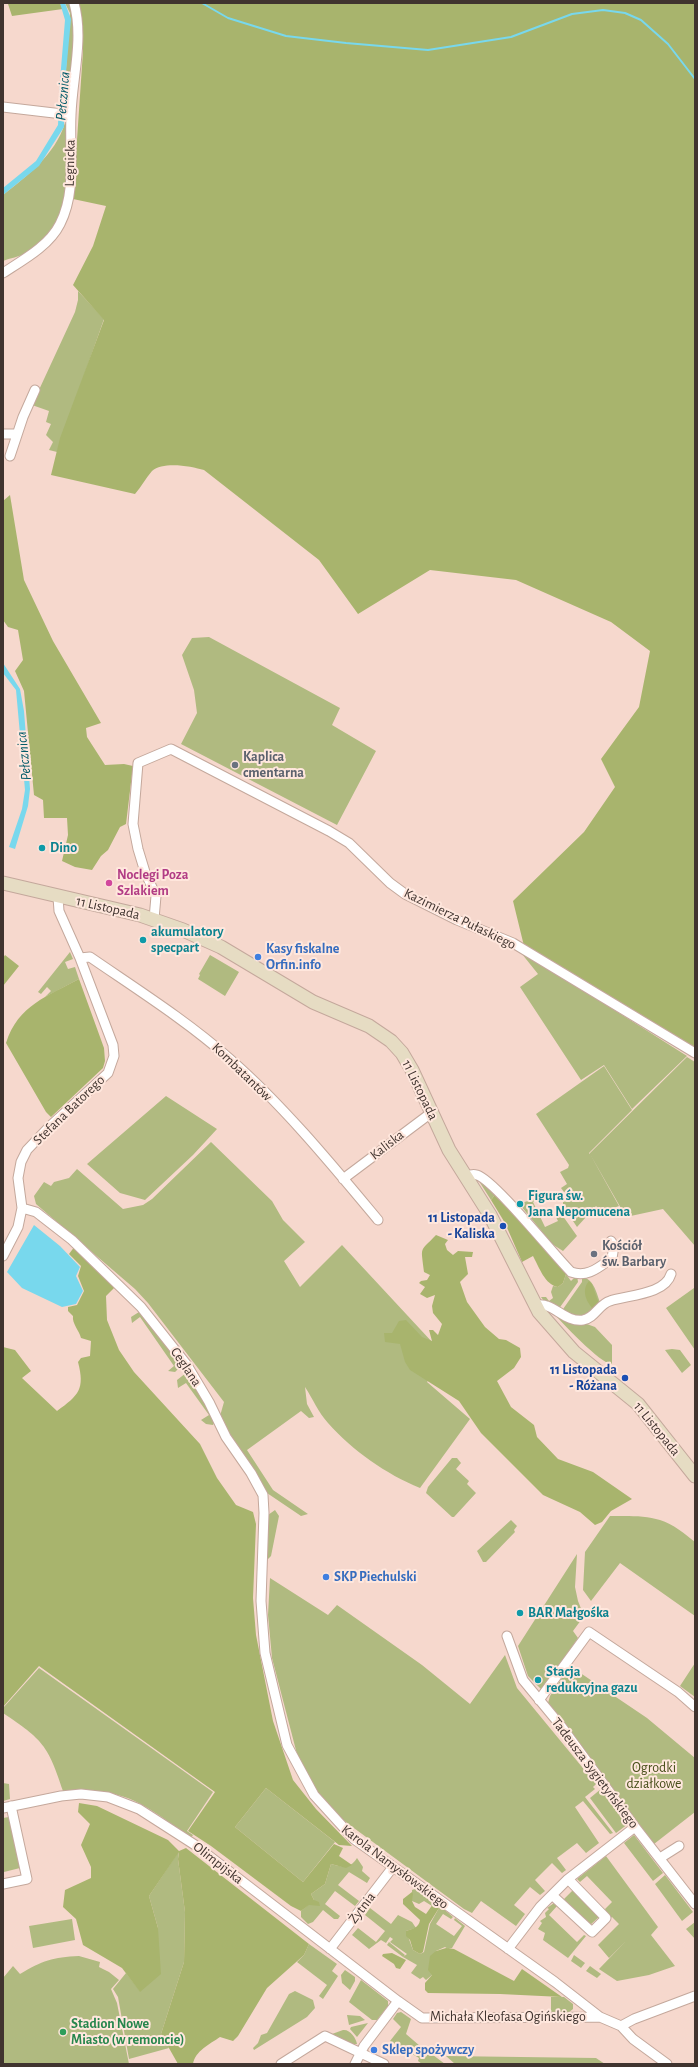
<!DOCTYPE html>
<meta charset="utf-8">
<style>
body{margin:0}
#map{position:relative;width:698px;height:2067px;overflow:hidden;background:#f6d8cd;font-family:"Alegreya Sans",sans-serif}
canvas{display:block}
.frame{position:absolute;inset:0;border:4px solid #40342f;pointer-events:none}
</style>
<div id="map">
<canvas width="698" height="2067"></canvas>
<div class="frame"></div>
</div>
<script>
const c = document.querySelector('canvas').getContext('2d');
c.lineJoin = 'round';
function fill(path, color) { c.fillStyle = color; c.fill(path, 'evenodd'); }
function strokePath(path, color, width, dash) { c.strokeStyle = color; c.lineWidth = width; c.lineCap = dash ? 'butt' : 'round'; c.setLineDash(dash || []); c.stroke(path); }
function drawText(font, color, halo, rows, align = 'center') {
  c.font = font + ' "Alegreya Sans",sans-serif'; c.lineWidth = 4; c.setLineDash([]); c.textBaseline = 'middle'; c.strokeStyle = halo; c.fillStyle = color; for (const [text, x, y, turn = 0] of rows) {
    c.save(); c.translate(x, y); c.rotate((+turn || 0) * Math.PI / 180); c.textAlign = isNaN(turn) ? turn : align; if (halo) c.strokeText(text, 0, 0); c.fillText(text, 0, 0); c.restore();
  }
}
fill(new Path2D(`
 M65,3H70C80,33 70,79 68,110H65V83L70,13Z
 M65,123L68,126C67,175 76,225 26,253C19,257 10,258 3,261V195C28,175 55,155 65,123Z
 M78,291L104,319L57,452L49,450L53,442L46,435L51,424L46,422L49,411L32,405L75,312L78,300Z
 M209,637L340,708L332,725L376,751L337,825L181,744L197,713L194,690L182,655L192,638Z
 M518,949L687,1056L632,1109L604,1065L581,1080L520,987L538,974Z
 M70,952L73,959L65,962L68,969L75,967L79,979L45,997L51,991L47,987L41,994L38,992Z
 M210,955L239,972L225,996L198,979L200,975L199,974Z
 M687,1057L695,1062V1246L663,1209L626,1217L590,1154L619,1206L602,1212L596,1206L577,1227L563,1206V1202L574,1198L571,1192L568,1190L564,1192L561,1188L567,1184L560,1172L568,1168L569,1165L536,1114L604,1066L632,1110L589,1153V1154Z
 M166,1096L217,1129L193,1155L145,1200L120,1193L87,1164Z
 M211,1142L272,1201L283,1220L305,1242L284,1261L300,1287L342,1245L446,1357L427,1382L470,1419L420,1488C386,1474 353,1451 328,1423C318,1412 313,1399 305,1387L307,1404L314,1417L309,1418L301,1411L247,1450L273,1490L308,1514L301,1516L267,1493L227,1431L220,1416L224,1402L148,1303L135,1289L36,1204L34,1196L44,1182L51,1186L54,1182L69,1178L77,1169L123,1209L143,1205L152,1199Z
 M477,1178L499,1195L494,1196L491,1200Z
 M535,1199L537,1200L533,1202L545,1227L558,1221L555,1215L560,1212L577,1236L563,1251L552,1244L521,1206V1203Z
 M566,1274L571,1281L577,1275L578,1282L558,1310L544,1301L541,1297H546L549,1301L553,1298L551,1292L553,1286L558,1287L563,1283Z
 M582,1276C595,1281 596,1292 601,1305L581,1318L561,1312L582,1282Z
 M694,1288L695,1289V1350L666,1308Z
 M551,1311L595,1327L612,1345V1364C600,1364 561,1321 551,1311Z
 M139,1312L179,1362L180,1367L175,1372L168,1371L174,1366L140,1317L132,1323L131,1317Z
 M672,1349L680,1350L691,1365L682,1373L665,1350Z
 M186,1373H188L215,1421L213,1425L206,1424L201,1420L209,1415L186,1383L178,1388L177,1380Z
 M452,1458H457L461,1463L456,1469L469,1481L467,1484L476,1493L454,1517H452L426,1493L428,1487Z
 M275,1510L279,1516L271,1556L268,1559L266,1556L268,1515Z
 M610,1516C626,1516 645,1515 660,1520C673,1524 685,1534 695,1542V1616L620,1563L591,1601L583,1590L585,1552Z
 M511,1520L517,1526L514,1530L515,1532L486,1562H483L477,1551Z
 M577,1554L575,1587L578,1601L584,1616L573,1631L578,1638L542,1690L528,1676L518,1646Z
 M270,1578L328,1615L337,1605L422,1665L470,1704L505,1655L517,1688L596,1784L593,1787L595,1789L585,1797L613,1833L610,1834L583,1801L575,1807L599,1843L586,1853L577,1843L557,1858L566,1870L562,1873L552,1863L535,1880L545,1891L540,1895L530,1887L514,1905L525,1914L516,1926L481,1901L472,1913L464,1909L343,1820L321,1797L298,1758L272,1658L268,1615Z
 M695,1663V1697L680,1686Z
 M570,1666L647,1718L695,1758V1812L654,1844L548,1703L550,1696Z
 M39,1668L213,1792L187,1831L193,1835L191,1838C167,1822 142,1799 113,1794C97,1790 79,1791 63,1791C48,1745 43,1740 3,1713V1708Z
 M3,1783L9,1784L10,1799L3,1801Z
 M266,1788L335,1842L303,1882L235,1827Z
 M601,1789L628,1824L616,1833L590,1798Z
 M9,1817L20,1868L4,1872L3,1818Z
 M634,1835L663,1873L653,1881L624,1843Z
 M179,1851L178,1859L185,1912L184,1962L161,2034L169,2048L129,2059L118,1997L113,1989L126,1973L140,1991L158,1928L149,1896Z
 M606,1856L658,1927L651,1935L675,1966L649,1975L617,1981L599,1969L626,1941L609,1958L598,1945L619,1924L612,1917L609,1919L605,1909L612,1902L587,1876L580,1882L577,1879Z
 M357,1858L363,1867L362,1871L370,1878L367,1883L349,1872L338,1885L359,1901L355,1906L335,1891L325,1904L340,1916L338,1919H334L323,1910L313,1922L308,1924L301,1917V1911L314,1900L311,1894L325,1884L331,1864C343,1867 350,1869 357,1858Z
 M665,1875L693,1912L682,1921L655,1884Z
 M415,1889L432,1901V1906L424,1901L419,1904L412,1901V1890Z
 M573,1890L600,1916L589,1926L563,1900Z
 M554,1903L561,1910L557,1906L549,1915L577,1942L584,1935L586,1936L568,1958L543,1940L545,1933L538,1929L542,1923L540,1921L546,1917L545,1913L549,1909L547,1908Z
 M439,1905L453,1917L451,1919L443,1914L436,1924L454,1936L462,1926L454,1920L455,1918L465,1926L452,1948L448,1949L445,1947L436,1951L432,1975L426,1980L423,1977L420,1979L411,1973L417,1965L403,1957L407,1954L390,1942L393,1939L390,1937L386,1943L381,1940L369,1949L352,1935L358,1928L376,1942L385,1931L365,1915L370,1908L391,1924L398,1915L412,1922L416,1928L406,1931L413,1950L420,1954L424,1952L430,1924L439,1908Z
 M72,1919L75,1940L33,1948L29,1926Z
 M695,1922V1939L686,1929Z
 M389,1942L405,1955L403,1957L387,1945Z
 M309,1944L337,1964L332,1971L338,1976L323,1999L319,1996L327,1985L297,1962L304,1955Z
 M574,1955L585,1963L581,1968L571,1961Z
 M79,1956L100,1962L99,1967L109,1972L119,1980L111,1989L117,2003L129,2064H3V1978L13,1966L20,1974C42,1961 53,1957 79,1956Z
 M590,1966L601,1974L597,1978L586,1971Z
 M345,1970L355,1977V1981L350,1990L342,1983L341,1975Z
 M361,1980L388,2001V2006L377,2020H372L349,2002Z
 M295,1991L313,2000L315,2008L307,2017L254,2050L253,2048L258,2043L261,2035L267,2033L289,1994Z
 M551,1997H564L573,2004V2009L568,2013H551Z
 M401,2012L411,2019L406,2034L420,2046L417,2051L426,2057L429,2052L445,2064H422L418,2061L419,2058L390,2041L401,2027L393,2019L397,2013Z
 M347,2015L360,2016L365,2020L349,2025Z
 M368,2023L357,2037L350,2029L351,2027Z
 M343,2030C350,2029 356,2038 357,2044H352L332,2034Z
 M446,2056L596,2058L605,2064H455Z`), '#b0ba80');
fill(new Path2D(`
 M3,3H60L63,9L12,16L8,4Z
 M79,3H695V1048L524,946L513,901L584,832L615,787L601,759L639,707L650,651L611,622L516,580L430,570L358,614L319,560L204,470C191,466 163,461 152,471C146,478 141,487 135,494L51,475L60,438L104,320L73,285L93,246L106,206L73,199L83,51Z
 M10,495L24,580L53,641L101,723L86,728L87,737L105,765L124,764L133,766L126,824L120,827L108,850L101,856L92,870L75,867L62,861L68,835L67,818H44L43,800L34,795L24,691L15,671L23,660L18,630L8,627L3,620V501Z
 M5,955L19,966L3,986V958Z
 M79,979L104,1048L105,1061L103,1068L51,1117L46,1112L6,1043C18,1005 48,996 79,979Z
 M499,1195L566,1274L563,1283L558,1287C545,1285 539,1267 533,1256L522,1262L505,1223L491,1200L494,1196Z
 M436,1235L448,1240L445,1244L447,1250L453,1255L458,1251L473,1252L472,1257H465L468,1274L460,1282L467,1302L485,1327L499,1339L506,1340L520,1348L521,1357L514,1368L497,1381L511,1407L534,1425L537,1437L558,1459L593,1472L632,1499L611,1511L602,1522L595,1525L580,1512L543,1495L481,1433L459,1401L410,1370L405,1362L400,1344L385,1342L384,1333H392L399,1321L406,1320L422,1337L432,1341L429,1330H433L438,1335L442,1324L433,1313L432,1306L435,1295L427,1298L420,1294L425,1287L419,1283L421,1281L427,1280L430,1275L424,1272C421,1245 419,1253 436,1235Z
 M75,1246L115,1287L106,1296L107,1320L119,1350L134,1372L200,1444L217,1478L236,1505L253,1512L256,1524L253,1598L256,1635L273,1721L293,1780L316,1809L352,1846L339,1845L266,1788L235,1827L303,1882L334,1844L343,1848L339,1856L352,1865L346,1868L331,1864L325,1884L311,1894L314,1900L319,1902L320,1906L309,1905L301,1911L291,1906L211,1846L188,1831L215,1792L39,1666L3,1707V1347L15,1350L31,1371L22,1378L57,1411C79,1395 85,1389 78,1362L81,1358L90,1356L91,1341L81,1338C79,1330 72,1324 73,1316L68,1311V1307L77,1305L84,1291L78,1276L81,1266L69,1254Z
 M589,1281L592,1284L599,1304L594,1310C586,1302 581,1290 589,1281Z
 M79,1803L97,1806L168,1840L179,1851L186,1848L309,1944L304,1955L267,1988L238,2036L233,2041L220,2037C210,2044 195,2051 193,2064H178L161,2034L184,1962L185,1912L178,1859L179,1852L149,1896L158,1928L161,1974L140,1992L122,1968L83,1945L76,1919L63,1907L65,1890L91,1878V1867L81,1845L90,1824L78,1812Z
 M412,1892L413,1894L412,1901L415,1907L426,1914L433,1904L439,1908L429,1924L423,1952L420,1954L413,1950L410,1940L406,1936V1931C412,1929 419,1928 420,1920L403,1904V1899Z
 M446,1948L454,1949L514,1981L522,1969L562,1997L500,1994L428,1993L425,1990V1983L432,1975L428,1970L430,1956L436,1951Z
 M392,1953L406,1960L400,1969L396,1968L394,1964L382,1956L383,1954Z`), '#a8b46d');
fill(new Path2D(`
 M60,3H65L71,19L65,83L64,127L39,166L3,195V188L36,161L58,125L60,80L65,20Z
 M3,663L20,689L24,711L30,789L28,806L15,849L9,847L22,809L25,790L16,690L3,673Z
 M34,1225L60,1246L80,1267L76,1276L83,1291L76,1304L62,1307L22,1288L7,1272Z`), '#78d8ed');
strokePath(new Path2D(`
 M202,3L228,18L286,36L346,43L428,50L511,37L572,14L603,10L625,13L641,20L668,44L695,79`), '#78d8ed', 2);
const minor = new Path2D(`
 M3,107L71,115
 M3,273C23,260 49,246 60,224C77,191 69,151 71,115C72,79 84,39 74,3
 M3,434H17
 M10,456L23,417L35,390
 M154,919L156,896L145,872L138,849L133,824L138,763L171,749L329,831L349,843L390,883L405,894L457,920L513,943L695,1053
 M80,958L90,957C138,990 187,1021 230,1059C283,1105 333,1166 378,1220
 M466,1177C469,1175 473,1174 477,1175C494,1180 554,1255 571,1272C588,1278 599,1267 612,1258L614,1246L611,1241
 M343,1179L431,1113
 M22,1208L36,1212L72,1240L141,1307L187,1365L209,1402L226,1437L251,1473L263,1495L264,1513L261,1601L265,1653L287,1745L314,1795L354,1839L555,1982L600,2017L621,2026L633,2039L667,2064
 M3,1256L18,1227L22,1208L18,1178L21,1162L27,1150L49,1127L108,1073L114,1056L113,1045L80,958L59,911L58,897
 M535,1305C538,1305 543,1304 547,1306C559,1310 568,1322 583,1320C595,1318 599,1304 610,1301C627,1295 665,1295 671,1274
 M507,1636L523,1680L561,1726L635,1827L695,1904
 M539,1700L589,1632L678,1692L695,1707
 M3,1808L61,1796L81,1794L108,1797L139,1809L195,1845L398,2001L422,2018L600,2017
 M660,1858L679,1846
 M3,1884L27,1879L11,1806
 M552,1895L592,1932L606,1918L568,1879
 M330,1949L393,1867
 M508,1949L540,1907L568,1879L635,1827
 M621,2026L634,2019L695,1996
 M281,2064L325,2036L384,2064
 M355,2064L364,2046L398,2001`);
const secondary = new Path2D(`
 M3,883L140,915L183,930L221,947L313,1002L369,1026L391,1041L402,1053L412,1070L449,1150L490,1215L539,1312L574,1352L638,1404L695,1476`);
strokePath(minor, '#c4a89c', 11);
strokePath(secondary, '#c4a89c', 15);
strokePath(minor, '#fff', 9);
strokePath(secondary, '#e6dcc3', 13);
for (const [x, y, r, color] of [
 [235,765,4,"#6b7280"],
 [42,848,4,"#0f9aa8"],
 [109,883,4,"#d1479c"],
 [143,940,4,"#0f9aa8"],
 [258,957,4,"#3f7fe0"],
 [520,1204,4,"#0f9aa8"],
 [503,1226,4,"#1a4fb4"],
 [594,1254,4,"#6b7280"],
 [625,1378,4,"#1a4fb4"],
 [326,1577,4,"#3f7fe0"],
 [520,1613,4,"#0f9aa8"],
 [538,1680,4,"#0f9aa8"],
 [63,2032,4,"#2e9e5b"],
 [374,2050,4,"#3f7fe0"]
]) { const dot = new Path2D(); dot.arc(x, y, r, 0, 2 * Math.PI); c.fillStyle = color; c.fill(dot); strokePath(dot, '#ffe7dd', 1.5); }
drawText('14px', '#40342f', '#ffe7dd', [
 ["Legnicka",70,163,-89],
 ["11 Listopada",108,908,13],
 ["Kazimierza Pułaskiego",460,919,26],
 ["Kombatantów",242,1072,44],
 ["11 Listopada",420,1090,64],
 ["Stefana Batorego",69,1110,-44],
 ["Kaliska",387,1145,-38],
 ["Ceglana",186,1367,56],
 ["11 Listopada",657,1429,51],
 ["Tadeusza Sygietyńskiego",595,1773,53],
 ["Olimpijska",218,1863,38],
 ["Karola Namysłowskiego",395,1867,37],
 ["Żytnia",362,1908,-53],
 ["Michała Kleofasa Ogińskiego",508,2017]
]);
drawText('bold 14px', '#5b616d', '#ffe7dd', [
 ["Kaplica",243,757],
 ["cmentarna",243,773],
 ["Kościół",602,1246],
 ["św. Barbary",602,1262]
], 'left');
drawText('bold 14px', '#0d838f', '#ffe7dd', [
 ["Dino",50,848],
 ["akumulatory",151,932],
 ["specpart",151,948],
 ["Figura św.",528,1196],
 ["Jana Nepomucena",528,1212],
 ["BAR Małgośka",528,1613],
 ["Stacja",546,1672],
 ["redukcyjna gazu",546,1688]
], 'left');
drawText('bold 14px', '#b23c85', '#ffe7dd', [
 ["Noclegi Poza",117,875],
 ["Szlakiem",117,891]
], 'left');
drawText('bold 14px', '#366cbe', '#ffe7dd', [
 ["Kasy fiskalne",266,949],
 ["Orfin.info",266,965],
 ["SKP Piechulski",334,1577],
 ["Sklep spożywczy",382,2050]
], 'left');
drawText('bold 14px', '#164399', '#ffe7dd', [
 ["11 Listopada",495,1218],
 ["- Kaliska",495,1234],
 ["11 Listopada",617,1370],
 ["- Różana",617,1386]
], 'right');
drawText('14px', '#474e19', '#ffe7dd', [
 ["Ogrodki",654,1768],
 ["działkowe",654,1784]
]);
drawText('bold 14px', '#27864d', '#ffe7dd', [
 ["Stadion Nowe",71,2024],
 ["Miasto (w remoncie)",71,2040]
], 'left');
drawText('italic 15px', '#045c6a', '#ffe7dd', [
 ["Pełcznica",63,96,-85],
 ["Pełcznica",24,756,-96]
]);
</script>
